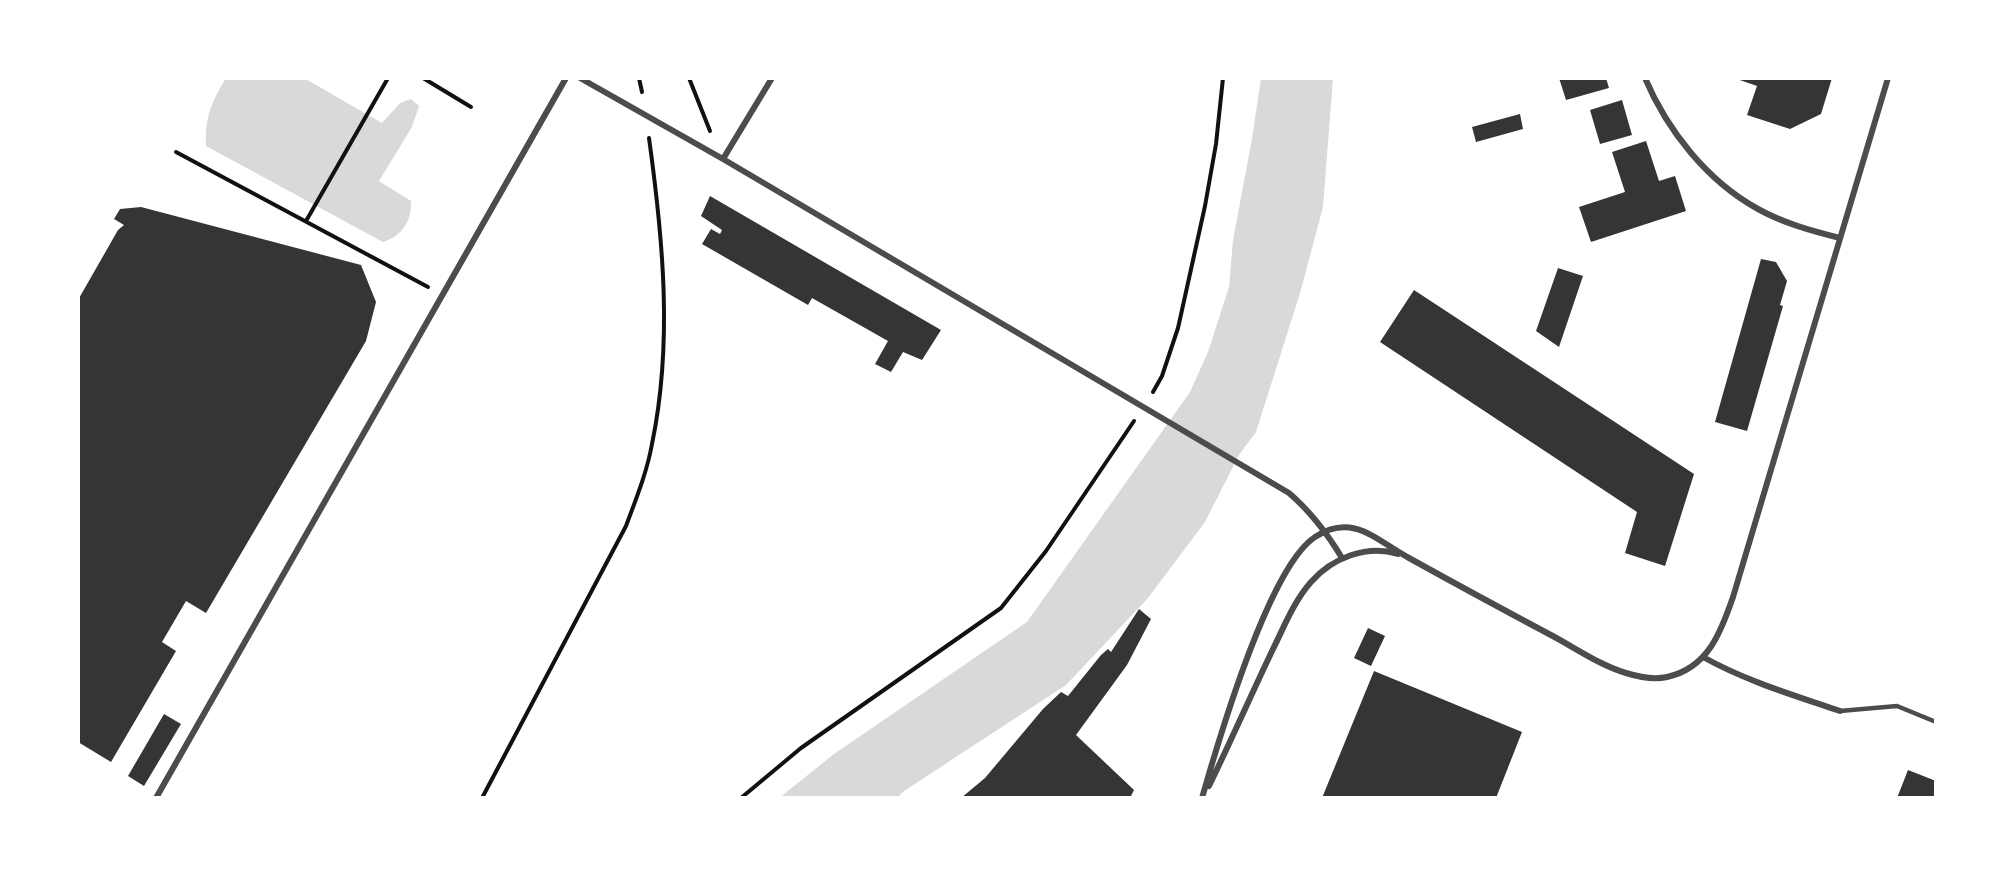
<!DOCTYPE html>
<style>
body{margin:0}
#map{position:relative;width:2014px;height:876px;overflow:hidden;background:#fff;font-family:Arial,sans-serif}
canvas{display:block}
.frame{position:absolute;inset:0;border:80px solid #fff;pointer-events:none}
</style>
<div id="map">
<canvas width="2014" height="876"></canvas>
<div class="frame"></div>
</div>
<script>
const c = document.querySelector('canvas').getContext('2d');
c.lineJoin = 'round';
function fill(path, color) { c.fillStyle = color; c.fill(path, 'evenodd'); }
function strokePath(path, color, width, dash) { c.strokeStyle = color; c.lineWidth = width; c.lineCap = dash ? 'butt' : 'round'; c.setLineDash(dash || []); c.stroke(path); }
fill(new Path2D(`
 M226,78H304L382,123L400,103L411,99L419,106L412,127L379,181L411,201C412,221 402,236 383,242L206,146C205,117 211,103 226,78Z
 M1261,78H1333L1323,207L1300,293L1256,432L1239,455L1205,522L1148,598L1066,685L904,791L897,798H779L834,754L1027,622L1190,392L1208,352L1229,287L1233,240L1252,139Z`), '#d9d9d9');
fill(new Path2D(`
 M1559,78H1606L1609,88L1566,100Z
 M1734,78H1832L1821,114L1790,129L1747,115L1757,86Z
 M1622,100L1632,135L1600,144L1590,110Z
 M1520,114L1523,129L1476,142L1472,127Z
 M1646,141L1659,181L1675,176L1686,211L1591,242L1579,207L1625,192L1612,152Z
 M710,196L941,330L922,360L903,352L891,372L875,364L888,341L812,298L808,305L702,244L711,229L720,234L722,230L701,216Z
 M141,207L361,265L376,302L366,341L206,613L186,601L162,642L176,651L111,762L78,742V300L118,230L124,225L114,219L120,209Z
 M1761,259L1776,262L1787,281L1780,305L1783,306L1747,431L1715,422Z
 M1558,268L1583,276L1559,347L1536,331Z
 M1414,290L1694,474L1665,566L1625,553L1637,512L1380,342Z
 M1139,609L1151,619L1127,665L1076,735L1134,790L1130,798H961L985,778L1043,709L1061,692L1068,696L1101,655L1108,649L1111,652Z
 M1368,628L1385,636L1371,666L1354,658Z
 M1374,671L1522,732L1496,798H1322Z
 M164,714L181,724L144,786L128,776Z
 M1908,770L1936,781V798H1897Z`), '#353535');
strokePath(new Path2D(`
 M423,78L471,107
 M639,78L642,92
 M689,78L710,131
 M176,152L428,287
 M306,221L388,78
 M1153,392L1162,376L1178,328L1205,206L1216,144L1223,78
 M482,798L626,526C636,499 647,472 652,444C673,343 663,239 649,138
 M741,798L801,748L1001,608L1046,551L1134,421`), '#111', 4);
strokePath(new Path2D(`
 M1840,711L1897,706L1936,722`), '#4c4c4c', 4.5);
strokePath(new Path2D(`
 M580,78L723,159L1289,493C1311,512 1327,533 1342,558
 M1645,78C1667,130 1707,181 1758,209C1783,223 1812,231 1840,238
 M723,159L772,78
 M1703,657C1746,681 1793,695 1840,711
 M1209,786C1231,741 1251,695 1273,649C1284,627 1294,601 1311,582C1332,558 1367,544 1398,554
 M156,798L566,78
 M1202,798C1218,742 1269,567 1315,537C1353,512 1377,541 1409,558C1456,584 1502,609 1549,634C1574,647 1599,665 1626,673C1639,677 1653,680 1667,677C1708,668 1721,632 1733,597L1888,78`), '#4c4c4c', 6);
</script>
